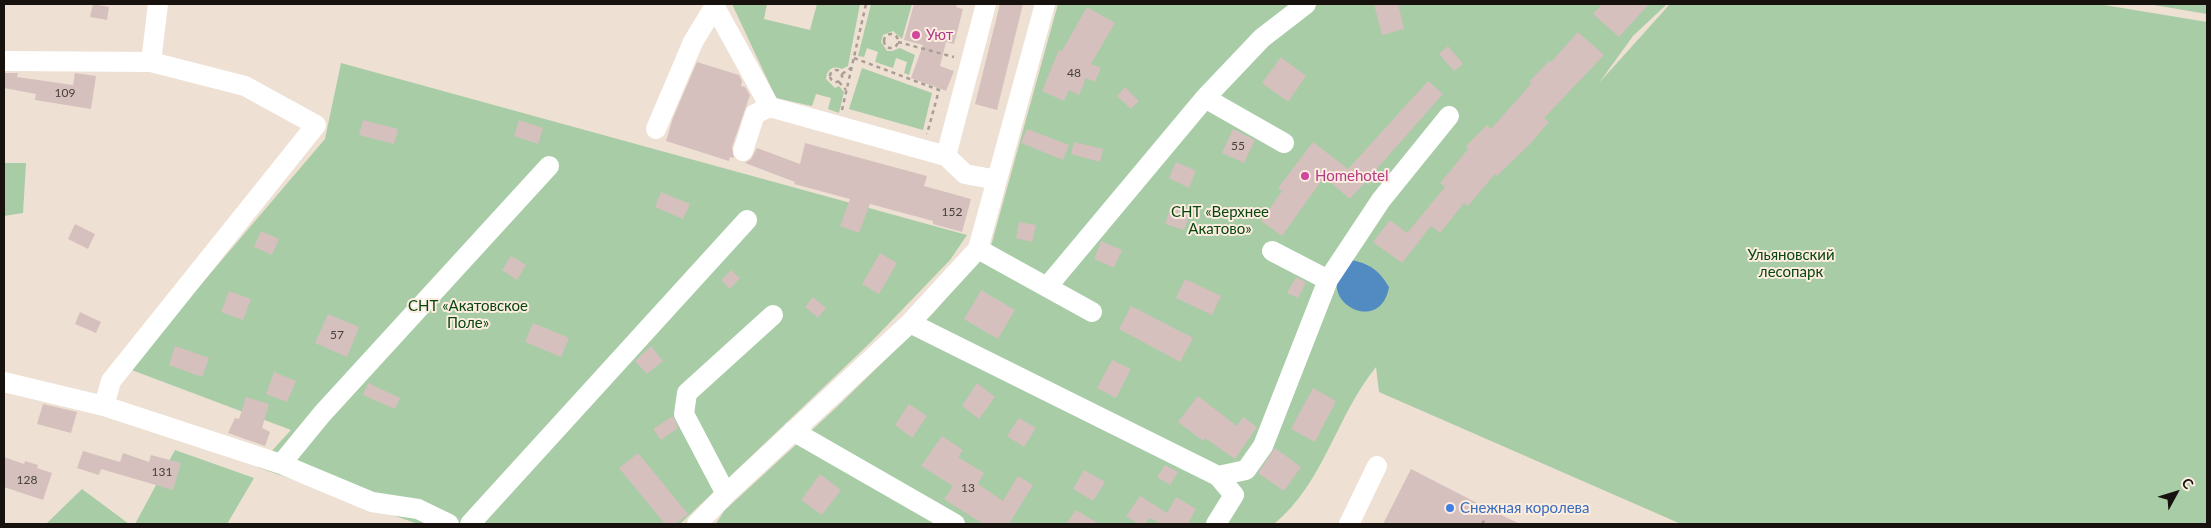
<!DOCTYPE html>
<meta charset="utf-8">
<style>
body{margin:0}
#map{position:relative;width:2211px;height:528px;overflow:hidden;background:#eee0d3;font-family:Lato,sans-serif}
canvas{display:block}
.frame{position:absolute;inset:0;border:5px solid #17120d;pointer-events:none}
.north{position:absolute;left:2151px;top:468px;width:50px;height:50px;-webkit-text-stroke:4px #fcede0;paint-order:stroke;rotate:51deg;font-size:14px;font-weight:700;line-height:20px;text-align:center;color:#17120d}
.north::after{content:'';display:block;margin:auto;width:18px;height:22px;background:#17120d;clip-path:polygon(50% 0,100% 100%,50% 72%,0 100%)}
</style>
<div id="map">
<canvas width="2211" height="528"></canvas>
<div class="frame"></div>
<div class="north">С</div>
</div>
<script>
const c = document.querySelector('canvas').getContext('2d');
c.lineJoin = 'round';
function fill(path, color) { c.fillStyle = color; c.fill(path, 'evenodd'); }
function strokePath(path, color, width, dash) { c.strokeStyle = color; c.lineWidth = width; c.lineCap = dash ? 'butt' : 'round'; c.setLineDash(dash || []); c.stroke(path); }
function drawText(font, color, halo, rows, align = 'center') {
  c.font = font + ' Lato,sans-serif'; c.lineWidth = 4; c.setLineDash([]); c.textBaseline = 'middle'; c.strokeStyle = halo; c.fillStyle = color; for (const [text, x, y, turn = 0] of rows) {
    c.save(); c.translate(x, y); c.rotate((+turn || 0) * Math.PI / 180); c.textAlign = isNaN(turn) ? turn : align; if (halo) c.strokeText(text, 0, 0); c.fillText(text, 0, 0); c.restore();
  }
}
fill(new Path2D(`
 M732,4H767L764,19L810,30L817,4H860L848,66L842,69C833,65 827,69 826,79L835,88L839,86L844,92L839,113L828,109L831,98L816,94L812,106L776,98Z
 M871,4H912L902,39L893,31L883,35L881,42L887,51H892L900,48L915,55L909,75L904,73L907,62L896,58L893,68L875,62L878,52L867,48L864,57L858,56Z
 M1058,4H1667L1633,36L1599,83L1670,4H2098L2207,22V524H1681L1379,392L1376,367C1336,416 1324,483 1274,524H716L724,511L837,407L934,312L991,246Z
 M2148,4H2207V14Z
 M341,63L967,235L950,260L871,342L680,524H418L257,467L291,430L129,369L325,139Z
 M862,68L932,93L923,130L849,109Z
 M4,163H26L23,213L4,216Z
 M175,450L254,478L227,524H135Z
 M82,489L129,524H46Z`), '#a7cca6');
fill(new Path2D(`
 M1350,260C1369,263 1379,270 1389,287C1381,334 1322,305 1340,272C1342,268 1347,263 1350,260Z`), '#528bc2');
fill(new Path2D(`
 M93,4L109,7L107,20L90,17Z
 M914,4H957L956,7L963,9L954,44L946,42L940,66L954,71L946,91L911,78L923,45L904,40Z
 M1000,4H1023L997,110L975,104Z
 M1374,4H1398L1404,29L1382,35Z
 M1602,4H1649L1619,37L1593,14Z
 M1087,7L1115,23L1091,64L1101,68L1095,82L1086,78L1079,95L1069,90L1064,101L1042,91L1059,50L1062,51Z
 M1578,32L1604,55L1544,118L1549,122L1530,144L1497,176L1495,174L1468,206L1464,203L1440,233L1431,226L1402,263L1373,242L1390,220L1407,233L1445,187L1440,183L1468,149L1466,146L1487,125L1491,129L1531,84L1529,82L1549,61L1551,62Z
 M1448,46L1463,64L1454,71L1439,54Z
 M1281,57L1306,76L1288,102L1262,83Z
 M697,62L739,75L742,81L741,86L745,87L750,95L732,147L734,158L730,157L729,161L666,141L673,118Z
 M4,73H18L17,77L73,85L75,73L96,76L91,109L35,100L36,94L4,88Z
 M1428,81L1443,94L1350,199L1324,177L1282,236L1261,221L1282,191L1278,188L1313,142L1348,169Z
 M1125,87L1139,101L1131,109L1117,96Z
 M363,120L398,129L394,144L359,135Z
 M519,120L543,128L538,144L514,136Z
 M1027,129L1069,145L1063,160L1021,143Z
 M1233,129L1255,140L1244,163L1222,153Z
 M1074,142L1103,149L1100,162L1071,154Z
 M805,143L927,176L924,186L971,199L962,232L933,224V221L870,204L859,233L840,226L850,199L794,184L795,182L745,163L751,159L757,148L800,164Z
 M1176,162L1196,171L1189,188L1169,178Z
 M661,192L690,204L683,219L655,207Z
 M1172,204L1191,211L1184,230L1165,224Z
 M1019,222L1036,225L1032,242L1016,238Z
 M75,224L95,234L88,249L68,239Z
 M261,231L279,239L272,255L254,247Z
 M1101,241L1122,250L1114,268L1094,259Z
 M880,253L897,263L879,294L862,284Z
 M511,256L526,265L517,280L502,270Z
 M731,270L740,278L730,289L721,280Z
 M1296,277L1306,282L1298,298L1287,293Z
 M1185,279L1221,296L1212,315L1176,298Z
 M981,290L1015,310L998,339L964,319Z
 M229,291L251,299L243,320L221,312Z
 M813,297L826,308L818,318L805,307Z
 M1131,306L1193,338L1180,362L1119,329Z
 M80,312L101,322L96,333L75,324Z
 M328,314L359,327L347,357L315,343Z
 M533,323L569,338L561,357L525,342Z
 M175,346L209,358L202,377L169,365Z
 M651,346L663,361L647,374L635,361Z
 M1112,360L1131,369L1116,398L1097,388Z
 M274,372L296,381L287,402L266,394Z
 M368,383L400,398L395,409L363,395Z
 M977,383L995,397L979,419L962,406Z
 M1313,388L1336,401L1315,442L1291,429Z
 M1198,396L1237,426L1243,417L1257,427L1235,459L1205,438L1203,441L1178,422Z
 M246,397L269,404L262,428L270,432L265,446L228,433L235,418L239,419Z
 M43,404L77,412L71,433L37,424Z
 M909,404L927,416L912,438L895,425Z
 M673,416L678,428L661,440L653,429Z
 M1019,418L1036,428L1024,447L1007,436Z
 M942,436L963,450L958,457L984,473L978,484L1003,501L1018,476L1033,485L1009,524H983L944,499L953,486L921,466Z
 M1275,448L1301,467L1284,491L1258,473Z
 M83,451L120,462L123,453L149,462L151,455L181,463L173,490L101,469L99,475L77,468Z
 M638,453L688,514L676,524H665L619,468Z
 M4,457L24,464L25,461L38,465L37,468L52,473L43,500L4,487Z
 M1165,465L1178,472L1170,485L1157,477Z
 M1411,469L1481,505L1520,524H1383Z
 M1084,470L1105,482L1093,501L1073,489Z
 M820,474L841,490L822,515L801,500Z
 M1140,496L1167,513L1176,497L1196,509L1188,524H1161L1150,518L1145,524H1138L1126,516Z
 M1076,510L1099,524H1066Z`), '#d5c0be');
strokePath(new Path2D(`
 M884 41a7 7 0 1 1 14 0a7 7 0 1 1-14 0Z
 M898,42L954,57
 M854,58L939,90L927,134
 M830 76a6 6 0 1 1 12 0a6 6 0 1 1-12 0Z
 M842,74L851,68
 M839,82L846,90
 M842,110L866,4
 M1482,524L1485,519`), '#a99e94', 2.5, [4, 4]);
strokePath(new Path2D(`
 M986,4L946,156L965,174L997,180
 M715,7L770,107L946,156
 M4,61L151,62L245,86L316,125L111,381L104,406
 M151,62L158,4
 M1205,98L1284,143
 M656,129L693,42L716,4
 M743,151L755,114L770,107
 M978,249L1092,312
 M1272,251L1328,280
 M1047,287L1205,98L1262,38L1306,4
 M910,323L1218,476L1246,470L1263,446L1328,280L1381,200L1449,116
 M4,382L104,406L281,464L372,502L418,509L449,524
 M793,431L955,524
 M281,464L322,414L549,166
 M726,494L684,414L687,393L773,315
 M470,524L747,220
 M697,524L726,494L910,323L978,249L1045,4
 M1216,524L1234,495L1218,476
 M1349,524L1377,466`), '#fff', 20);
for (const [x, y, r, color] of [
 [916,35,5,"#d1479c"],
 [1305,176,5,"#d1479c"],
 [1450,508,5,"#3f7fe0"]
]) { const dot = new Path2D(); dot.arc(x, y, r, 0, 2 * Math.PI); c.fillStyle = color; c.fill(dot); strokePath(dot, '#fcede0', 2); }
drawText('12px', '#463e39', null, [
 ["48",1074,73],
 ["109",65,93],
 ["55",1238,146],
 ["152",952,212],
 ["57",337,335],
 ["131",162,472],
 ["128",27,480],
 ["13",968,488]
]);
drawText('15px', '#b23c85', '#fcede0', [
 ["Уют",926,35],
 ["Homehotel",1315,176]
], 'left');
drawText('15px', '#07470e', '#fcede0', [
 ["СНТ «Верхнее",1220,212],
 ["Акатово»",1220,229],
 ["Ульяновский",1791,255],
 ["лесопарк",1791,272],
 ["СНТ «Акатовское",468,306],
 ["Поле»",468,323]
]);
drawText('15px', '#366cbe', '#fcede0', [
 ["Снежная королева",1460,508]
], 'left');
</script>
